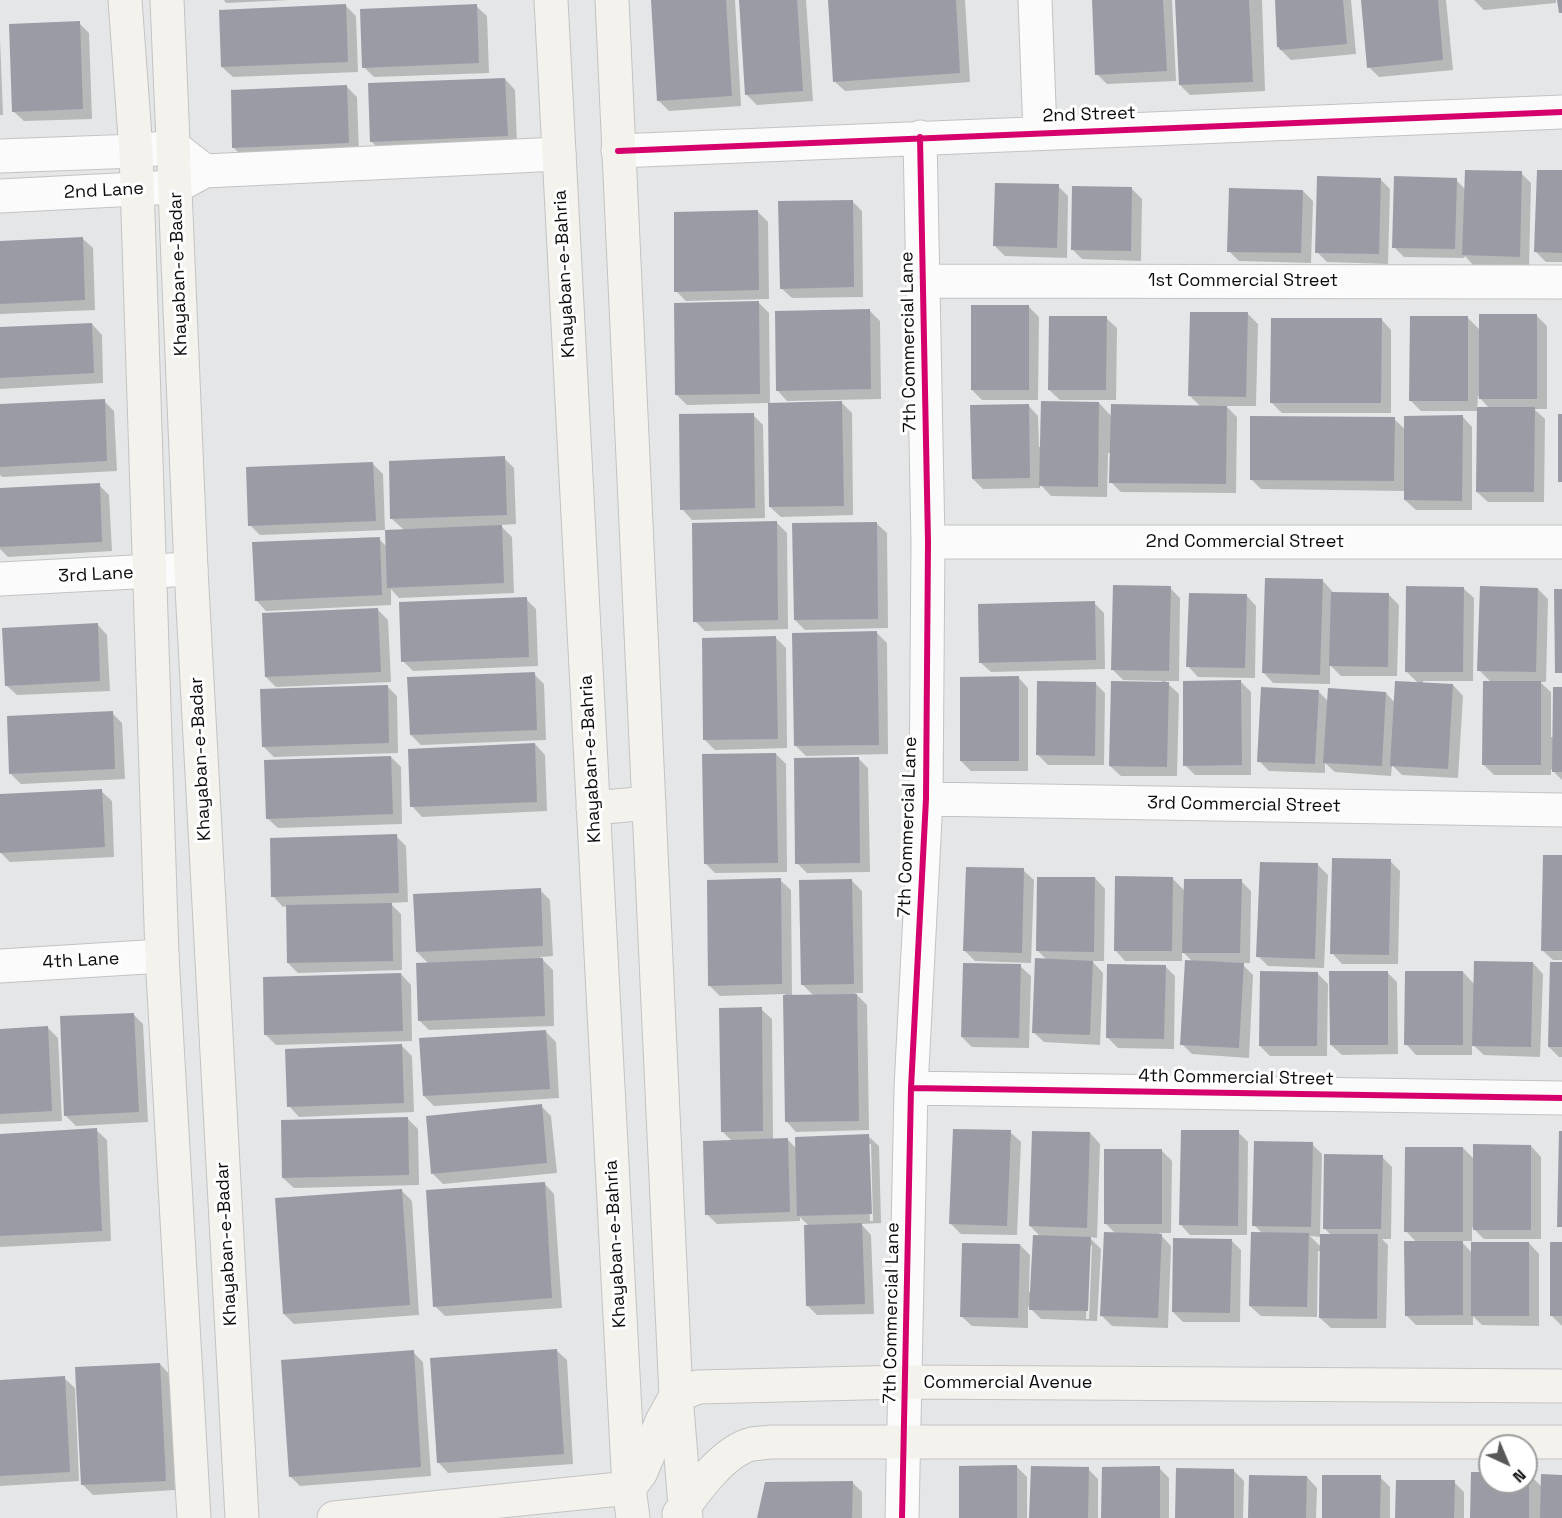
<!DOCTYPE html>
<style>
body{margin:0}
#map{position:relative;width:1562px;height:1518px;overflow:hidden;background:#e5e6e7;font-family:"Space Grotesk",sans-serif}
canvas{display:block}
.north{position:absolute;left:1478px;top:1434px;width:60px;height:60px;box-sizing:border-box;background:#fff;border:2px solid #9e9e9e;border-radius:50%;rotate:136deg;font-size:16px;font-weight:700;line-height:24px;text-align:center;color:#0c0c0d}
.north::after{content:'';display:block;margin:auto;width:21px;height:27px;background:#585859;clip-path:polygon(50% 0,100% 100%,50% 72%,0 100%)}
</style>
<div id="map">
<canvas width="1562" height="1518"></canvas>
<div class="north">N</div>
</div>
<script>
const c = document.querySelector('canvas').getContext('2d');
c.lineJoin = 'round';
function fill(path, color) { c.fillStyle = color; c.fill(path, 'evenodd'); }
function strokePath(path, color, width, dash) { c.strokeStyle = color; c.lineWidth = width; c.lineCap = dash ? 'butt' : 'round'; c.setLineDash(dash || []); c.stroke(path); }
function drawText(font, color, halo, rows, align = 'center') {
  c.font = font + ' "Space Grotesk",sans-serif'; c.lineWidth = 6; c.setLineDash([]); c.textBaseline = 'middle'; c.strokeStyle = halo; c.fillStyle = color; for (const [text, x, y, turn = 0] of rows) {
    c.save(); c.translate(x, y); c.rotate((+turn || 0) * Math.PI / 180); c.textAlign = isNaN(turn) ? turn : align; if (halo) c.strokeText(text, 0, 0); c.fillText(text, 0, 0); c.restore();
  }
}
fill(new Path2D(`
 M224,0H290L226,3Z
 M653,0H735L741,106L669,111L659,101Z
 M740,0H806L813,101L757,105L747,95Z
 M829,0H965L970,82L845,91L834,81Z
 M1094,0H1172L1176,81L1107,84L1097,74Z
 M1176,0H1262L1265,91L1190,95L1180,85Z
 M1276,0H1351L1356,54L1291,60L1278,47Z
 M1363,0H1446L1453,70L1379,77L1369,67Z
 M1474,0H1556V3L1484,10Z
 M346,6L356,16L358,72L233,77L222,67Z
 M476,6L487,16L489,73L374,77L364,67Z
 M79,23L89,33L92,119L24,121L13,111Z
 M0,38L3,115H0Z
 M505,79L515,90L517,146L381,151L371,141Z
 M346,86L357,97L359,153L244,158L234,148Z
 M1562,172V262H1546L1536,252Z
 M1521,173L1531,183L1529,266L1473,265L1465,256L1464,258L1404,257L1394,247L1456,180L1465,189Z
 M1380,179L1390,189L1388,264L1327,262L1317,252Z
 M1058,186L1068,196L1067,258L1005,256L995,246Z
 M1132,189L1142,199L1141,261L1082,259L1072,249Z
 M1303,191L1313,201L1311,263L1239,261L1229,251Z
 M852,201L862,211L863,297L792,298L781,288Z
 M758,212L768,222L769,299L686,301L676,291Z
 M82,238L93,248L95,310L0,314V242Z
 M759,303L769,313L770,404L842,403L852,413L853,515L781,517L770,507L769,403L687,405L677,395Z
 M1029,307L1039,317L1038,400H982L972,390Z
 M870,311L880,321L881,399L787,401L777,390Z
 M1247,313L1258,324L1256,406H1226L1237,417L1236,493L1121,492L1111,482V453H1108L1107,497L1051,496L1040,484V488L983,489L973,479L1028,405L1038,416L1039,447H1042L1099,403L1112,417L1201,407L1190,396Z
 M1537,316L1547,326V409H1534L1545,419L1544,502H1488L1477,492L1478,411H1421L1411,401L1468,318L1480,330ZM1478,396L1490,409H1477Z
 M1106,318L1117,328L1116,400H1060L1049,390Z
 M1381,319L1391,330V413H1282L1272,403Z
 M92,324L102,335L103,383L0,389V329Z
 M104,401L114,411L117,471L2,477L0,475V406Z
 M753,415L763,425L765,518L692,520L682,509Z
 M1462,416L1472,427V510H1416L1405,500V491L1261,489L1251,479L1394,419L1406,430Z
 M504,458L514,468L516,524L500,525L512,537L514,593L399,598L391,589V605L266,611L256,600L379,539L387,547L404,530L392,519Z
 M373,464L383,474L385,530L260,535L250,525Z
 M99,485L109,495L112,551L8,557L0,549V490Z
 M776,522L787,533L788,629L705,631L695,621Z
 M876,523L887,533L888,628L805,630L795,620Z
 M1322,580L1332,591V593L1389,595L1399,605L1397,676H1341L1330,665V684L1273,683L1263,672Z
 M1170,588L1180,598L1179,681H1165L1179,694L1177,776H1121L1110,766L1162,681L1123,680L1113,670Z
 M1463,588L1474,598L1473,681H1423V684L1453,685L1463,696L1458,778L1402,775L1392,765L1391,776L1335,772L1325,763V773L1269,771L1259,761L1318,691L1329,702L1386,693L1395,703L1419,684L1406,671Z
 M1538,589L1548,599L1546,682H1540L1551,692V737H1554L1562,688V780L1551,769V775H1494L1484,765L1491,682L1479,670Z
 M1246,595L1256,606L1255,678L1198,677L1188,666Z
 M526,599L536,609L538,666L413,671L403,661Z
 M1094,603L1104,613L1105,669L991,672L980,662Z
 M378,610L388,620L391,682L276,687L266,677Z
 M97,624L107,635L110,691L17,695L6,685Z
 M877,633L887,643L888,754L806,756L795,745Z
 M776,638L786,648L787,748L715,750L705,740Z
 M534,674L544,684L546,740L421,745L411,735Z
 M1018,677L1028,688V771H971L961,761Z
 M1241,682L1251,692V775H1195L1185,765Z
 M1095,683L1105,693L1104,765H1048L1038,755Z
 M387,686L397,696L398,753L274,757L263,746Z
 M112,713L122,723L125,779L21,784L11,774Z
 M535,744L545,755L547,811L422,817L412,806Z
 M776,754L786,764L787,872L715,873L705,863Z
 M391,757L401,767L402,824L278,828L267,818Z
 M858,758L868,768L870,872L807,873L797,863Z
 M101,791L112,801L114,857L10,862L0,852V796Z
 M396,836L406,846L408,902L390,903L401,914L402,970L298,973L288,963L287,906L283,907L273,896Z
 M1562,857V960H1553L1542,950Z
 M1390,861L1400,871L1398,964H1342L1332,953Z
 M1318,865L1328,875L1324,968L1268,966L1258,956Z
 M1023,870L1034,880L1031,963L975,961L965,951Z
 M1095,878L1105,889L1104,961H1092L1103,973L1100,1045L1044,1042L1033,1032L1047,960L1038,951Z
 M1173,879L1185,891L1241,881L1251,891L1250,963H1241L1253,975L1249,1058L1192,1054L1182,1044L1193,962L1182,951V961H1125L1115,950Z
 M780,880L791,890L792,996H814L802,984L852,881L862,891L863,993H855L867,1005L869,1130L796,1132L786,1121L785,994L720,996L710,986Z
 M540,890L550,900L553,956L540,957L553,970L554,1026L429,1030L419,1020L429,964L417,952Z
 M1533,963L1543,974L1540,1057L1484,1055L1472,1044V1055H1416L1406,1044L1463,972L1475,985Z
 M1562,964V1057H1559L1549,1047Z
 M1020,966L1031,976L1029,1048L972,1047L962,1037Z
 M1165,966L1175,976L1174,1049L1118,1048L1107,1037Z
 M1387,972L1397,982L1398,1054L1342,1055L1331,1045Z
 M401,974L411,985L412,1041L276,1045L266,1035Z
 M1318,974L1328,984L1327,1056H1270L1260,1046Z
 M761,1009L772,1019L773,1140L787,1139L797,1149L868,1136L879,1146L881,1223L861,1224L871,1235L874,1314L817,1315L807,1305L809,1226L800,1217V1221L717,1224L707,1214L733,1142L722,1131ZM868,1144H871L873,1221H870Z
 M133,1014L143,1024L148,1122L76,1126L66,1116Z
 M48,1028L58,1038L62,1121L0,1124V1030Z
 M546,1032L556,1042L559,1098L434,1106L424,1096Z
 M402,1046L412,1056L414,1112L299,1117L289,1106Z
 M541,1106L551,1116L557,1173L443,1184L433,1174Z
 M408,1119L418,1129L419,1185L294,1188L283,1178Z
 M96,1130L107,1140L111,1241L0,1247V1135Z
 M1010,1132L1021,1142L1017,1235L961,1234L950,1223Z
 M1238,1132L1248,1142L1247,1235H1190L1180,1224Z
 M1090,1133L1100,1144L1097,1238L1089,1237L1101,1249L1097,1321L1041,1319L1028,1306V1328L972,1326L961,1316L1020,1245L1030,1255L1029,1292H1032L1041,1237L1030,1226ZM1089,1246H1092L1089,1319H1086Z
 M1312,1144L1322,1154L1320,1235H1331L1324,1228L1382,1157L1392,1167L1391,1239H1382L1388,1245L1386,1328H1331L1320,1318L1321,1251H1318L1317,1317L1261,1316L1250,1306L1262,1233L1254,1225ZM1310,1236L1321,1237V1247Z
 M1531,1146L1541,1157V1239H1484L1472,1227V1241H1461L1472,1253L1529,1243L1539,1254V1326L1482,1325L1473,1316V1325H1416L1406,1315L1417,1243L1406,1231L1463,1148L1475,1160Z
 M1162,1151L1172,1161L1171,1233H1159L1171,1246L1168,1328L1112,1326L1102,1316L1116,1234L1105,1223Z
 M544,1183L554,1194L562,1308L445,1316L435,1306Z
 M402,1191L412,1201L419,1315L294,1324L284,1314Z
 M1231,1240L1241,1250L1240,1322H1183L1173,1312Z
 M1562,1243V1326L1552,1316Z
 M556,1350L567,1360L573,1464L448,1473L438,1462Z
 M413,1352L423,1362L431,1476L300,1486L290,1476Z
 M160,1364L170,1375L175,1490L93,1495L83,1485Z
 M64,1378L75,1388L79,1481L0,1486V1381Z
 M1017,1467L1027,1477V1518H961Z
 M1159,1468L1169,1478V1518H1103Z
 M1088,1469L1098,1479V1518H1031Z
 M1234,1471L1244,1481L1243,1518H1177Z
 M1526,1474H1529L1542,1487L1562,1476V1518H1472L1490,1482H1526Z
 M1307,1477L1317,1488L1316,1518H1249Z
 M1380,1477L1390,1487V1518H1324Z
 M852,1482L862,1492V1518H758Z
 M1454,1482L1464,1492V1518H1397Z`), '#0003');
fill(new Path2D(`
 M651,0H726L732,96L657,101Z
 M739,0H797L803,91L745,95Z
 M828,0H956L960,73L833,82Z
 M1092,0H1163L1167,71L1095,75Z
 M1175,0H1249L1253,82L1179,85Z
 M1275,0H1343L1347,44L1280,50L1279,47H1277Z
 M1361,0H1438L1443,60L1367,68Z
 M1557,0H1562V13H1559Z
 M346,4L348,62L221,67L219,10Z
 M477,4L479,63L362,68L360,9Z
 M80,21L83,109L12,112L9,24Z
 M505,78L508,136L370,142L368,83Z
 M347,85L349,143L232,148L231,90Z
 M1465,170L1522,171L1520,257L1462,255Z
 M1537,170H1562V253L1534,252Z
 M1317,176L1381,178L1379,254L1315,253Z
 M1394,176L1457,178L1455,249L1392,248Z
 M995,183L1059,184L1057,248L993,246Z
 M1072,186L1132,187L1131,251L1071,250Z
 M1229,188L1303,190L1301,253L1227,252Z
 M853,200L854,287L780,289L778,201Z
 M758,210L759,290L674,292V212Z
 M83,237L85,300L0,304V241Z
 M759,301L760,394L675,395L674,303Z
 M971,305H1029V390H971Z
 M870,309L871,389L776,391L775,311Z
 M1190,312H1248L1246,397L1188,396Z
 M1479,314H1537V399H1479Z
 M1049,316H1107L1106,390H1048Z
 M1410,316H1468V401H1409Z
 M1271,318H1382L1381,403H1270Z
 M92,323L94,373L0,378V327Z
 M105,399L107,461L0,467V404Z
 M842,401L844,506L769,507L768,403Z
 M1041,401L1099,402L1098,487L1039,486Z
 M1029,404L1030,478L972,479L970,405Z
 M1111,404L1227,406L1226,484L1109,483Z
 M1477,407H1535L1534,492H1476Z
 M754,413L755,508L680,510L679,414Z
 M1558,414H1562V482H1558Z
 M1463,415L1462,501L1404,500V416Z
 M1250,416L1395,417L1394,481L1250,480Z
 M505,456L507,515L390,519L389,461Z
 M373,462L376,521L248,526L246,467Z
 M100,483L102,542L0,547V488Z
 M777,521L778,620L693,622L692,523Z
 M877,522L878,619L794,620L792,523Z
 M502,525L504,583L387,588L385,530Z
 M380,537L382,595L255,601L252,542Z
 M1265,578L1323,579L1320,675L1262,673Z
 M1113,585L1171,586L1169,671L1111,670Z
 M1406,586L1464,587L1463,672H1405Z
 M1480,586L1538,588L1536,672L1477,671Z
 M1554,589H1562V673H1555Z
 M1331,592L1389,593L1388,667L1329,666Z
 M1189,593L1247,594L1245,668L1186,667Z
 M527,597L529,657L401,662L399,602Z
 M1095,601L1096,660L979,663L978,604Z
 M378,608L381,672L265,677L262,613Z
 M98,623L100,681L5,686L2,628Z
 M877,631L879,745L794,746L792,633Z
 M776,636L778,739L703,740L702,638Z
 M535,672L537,730L410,735L407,677Z
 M1019,676V761H960V677Z
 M1241,680L1242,765L1183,766V681Z
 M1037,681L1096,682L1095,756L1036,755Z
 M1111,681L1169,682L1167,767L1109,766Z
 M1395,681L1453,684L1448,769L1390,766Z
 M1483,681H1541V765H1482Z
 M388,685L389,743L262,747L260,689Z
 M1261,687L1319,690L1315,764L1257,762Z
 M1553,687H1562V772H1552Z
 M1328,688L1386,692L1382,766L1323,763Z
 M113,711L115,769L9,774L7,716Z
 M535,743L537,802L410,807L408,749Z
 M776,753L778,863L704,864L702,754Z
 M391,756L393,814L266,819L264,760Z
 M859,757L860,863L795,864L794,758Z
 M102,789L105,847L0,853V794Z
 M397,834L399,893L271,897L270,838Z
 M1543,855H1562V951H1541Z
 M1332,858L1391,859L1389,955L1330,954Z
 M1260,862L1318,863L1315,959L1256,957Z
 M966,867L1024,868L1022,953L963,951Z
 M1115,876L1173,877L1172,951H1114Z
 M1037,877H1095L1094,952L1036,951Z
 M781,878L782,984L708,986L707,880Z
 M852,879L854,984L801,985L799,880Z
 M1184,879H1242L1240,953H1182Z
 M541,888L543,946L416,952L413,894Z
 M392,903L393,961L287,963L286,905Z
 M543,958L545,1016L418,1021L416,963Z
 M1035,958L1093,961L1090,1035L1032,1033Z
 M1185,960L1244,963L1239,1048L1180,1045Z
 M1474,961L1533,962L1531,1047L1472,1046Z
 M1550,962H1562V1047H1548Z
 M963,963L1021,964L1019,1038L961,1037Z
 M1107,964L1166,965L1164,1039L1106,1038Z
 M1260,971L1318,972L1317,1046H1259Z
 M1329,971H1388V1045H1330Z
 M1405,971H1463V1045H1404Z
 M401,973L403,1031L264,1035L263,977Z
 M857,994L859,1121L785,1122L783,995Z
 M762,1007L763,1131L721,1132L719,1008Z
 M134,1013L139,1112L64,1116L60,1016Z
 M48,1026L52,1111L0,1114V1029Z
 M546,1030L550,1089L423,1096L419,1038Z
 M402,1044L404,1103L287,1107L285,1049Z
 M542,1104L547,1163L431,1174L426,1116Z
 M408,1117L409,1175L282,1178L281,1120Z
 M97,1128L102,1231L0,1236V1134Z
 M953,1129L1011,1130L1007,1226L949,1224Z
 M1181,1130H1239L1238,1226L1179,1225Z
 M1032,1131L1090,1132L1087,1228L1029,1226Z
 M1559,1131H1562V1227H1557Z
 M869,1134L872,1214L797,1216L795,1137Z
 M788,1138L790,1212L705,1215L703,1141Z
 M1254,1141L1313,1142L1311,1227L1252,1226Z
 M1473,1144L1531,1145V1230H1473Z
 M1405,1147H1463V1232H1404Z
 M1104,1149H1162V1224H1104Z
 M1324,1154L1383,1155L1381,1229H1323Z
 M545,1182L552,1298L433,1307L426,1190Z
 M402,1189L410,1305L283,1314L275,1198Z
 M862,1223L865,1304L806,1306L804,1225Z
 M1104,1232L1162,1234L1158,1318L1100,1316Z
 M1251,1232L1309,1233L1307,1307L1249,1306Z
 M1320,1234H1378L1377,1319L1319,1318Z
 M1033,1235L1091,1237L1088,1311L1029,1310Z
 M1173,1238L1232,1239L1230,1313L1172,1312Z
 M1404,1241H1463V1315L1405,1316Z
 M1471,1242H1529V1316H1471Z
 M1550,1242H1562V1316H1550Z
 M962,1243L1020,1244L1018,1318L960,1317Z
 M557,1349L564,1454L437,1463L430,1358Z
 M414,1350L421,1467L289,1477L281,1360Z
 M160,1363L166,1481L81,1485L75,1367Z
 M65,1376L70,1472L0,1476V1380Z
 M1017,1465V1518H959V1466Z
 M1031,1466L1089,1467L1088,1518H1029Z
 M1160,1466V1518H1101L1102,1467Z
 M1176,1468L1234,1469V1518H1175Z
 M1471,1472H1490V1482H1526V1473H1529V1518H1470Z
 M1541,1474L1562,1475V1518H1540Z
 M1249,1475L1307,1476L1306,1518H1248Z
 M1322,1475H1381L1380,1518H1322Z
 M1396,1480H1455L1454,1518H1395Z
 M853,1481L852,1518H757L765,1482Z`), '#9b9ba5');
const minor = new Path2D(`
 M1035,0L1040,132
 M618,151L1562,112
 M0,156L136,151L174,147L205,171L559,154
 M0,196L175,187L201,173
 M924,281L1562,282
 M928,542H1562
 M0,579L191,569
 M926,799L1562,810
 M0,966L162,956
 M911,1088L1562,1098
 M902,1518L911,1088L926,799L928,542L920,137`);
const secondary = new Path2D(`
 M125,0L136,151L162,956L194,1518
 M167,0L191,569L242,1518
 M551,0L629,1488L633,1518
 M612,0L676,1396L686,1518
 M593,808L649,803
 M679,1514C695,1491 723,1451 752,1444C758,1443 765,1443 771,1442H1562
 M334,1518L629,1488L641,1472L662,1421L676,1396L698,1387L905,1382L1562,1386`);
strokePath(minor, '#c3c3c4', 35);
strokePath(secondary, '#c3c3c4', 35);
strokePath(minor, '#fbfbfb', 33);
strokePath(secondary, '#f3f2ed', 33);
strokePath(new Path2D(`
 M618,151L1562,112
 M911,1088L1562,1098
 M902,1518L911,1088L926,799L928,542L920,137`), '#d6006c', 6);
drawText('18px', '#0c0c0d', '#fff', [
 ["2nd Street",1089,115,-2],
 ["2nd Lane",104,191,-3],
 ["Khayaban-e-Badar",179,274,-92],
 ["Khayaban-e-Bahria",565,274,-93],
 ["1st Commercial Street",1243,281],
 ["7th Commercial Lane",909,342,-91],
 ["2nd Commercial Street",1245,542],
 ["3rd Lane",96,575,-3],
 ["Khayaban-e-Badar",201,759,-93],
 ["Khayaban-e-Bahria",591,759,-93],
 ["3rd Commercial Street",1244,805,1],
 ["7th Commercial Lane",908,827,-88],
 ["4th Lane",81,961,-3],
 ["4th Commercial Street",1236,1078,1],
 ["Khayaban-e-Badar",227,1244,-93],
 ["Khayaban-e-Bahria",616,1244,-93],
 ["7th Commercial Lane",892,1313,-89],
 ["Commercial Avenue",1008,1383]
]);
</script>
